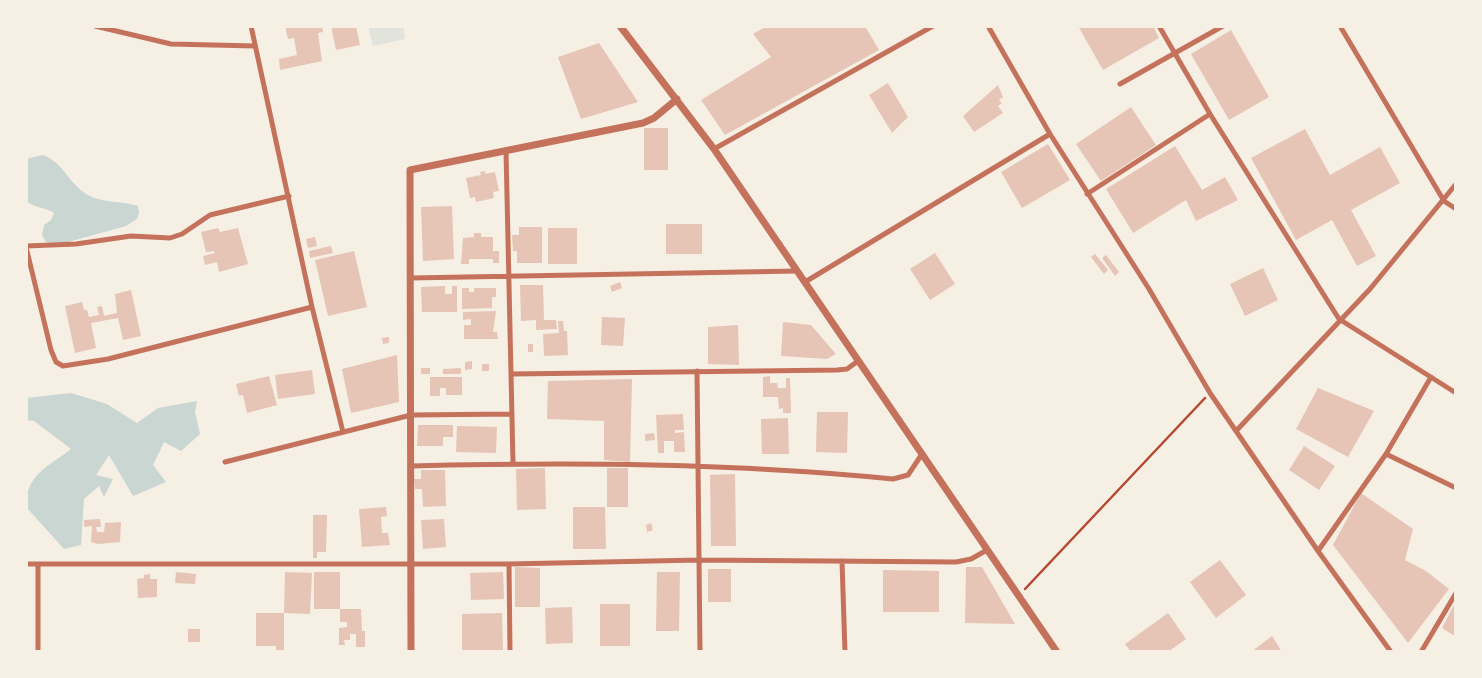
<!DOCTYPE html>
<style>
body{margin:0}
#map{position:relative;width:1482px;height:678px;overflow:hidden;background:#f6efe4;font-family:"Playfair Display",serif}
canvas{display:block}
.frame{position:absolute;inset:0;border:28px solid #f6efe4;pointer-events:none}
</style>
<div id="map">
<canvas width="1482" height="678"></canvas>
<div class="frame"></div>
</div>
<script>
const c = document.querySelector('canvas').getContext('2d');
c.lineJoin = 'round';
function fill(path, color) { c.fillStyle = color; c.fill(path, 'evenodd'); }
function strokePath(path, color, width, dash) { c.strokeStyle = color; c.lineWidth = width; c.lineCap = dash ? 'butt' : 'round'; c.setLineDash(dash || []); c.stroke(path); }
fill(new Path2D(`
 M368,26H403L405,39L373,46Z`), '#e2e4dc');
fill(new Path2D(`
 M42,155C64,161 69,187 92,197C107,203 123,201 138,206L139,212L137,219L126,226L61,244L46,242L42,235L44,225L51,220L54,213C45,207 32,208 26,200V159Z
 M71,393L107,404L137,423L158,408L197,401L195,412L200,434L181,451L164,442L153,465L166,482L133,496L109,455L96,475L113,479L104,497L99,486L84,499L81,545L64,549L26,507C26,474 48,467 71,449L34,421L26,420V398Z`), '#c9d6d2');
fill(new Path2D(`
 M285,26H322L323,32L318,33L322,61L280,70L279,59L297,55L294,38L288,39Z
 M331,26H356L360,45L336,50Z
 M767,26H865L879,50L725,135L701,100L771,57L753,34Z
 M1078,26H1153L1159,38L1103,70Z
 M1231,30L1269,97L1229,120L1191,54Z
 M599,43L638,102L581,119L558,57Z
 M888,83L908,117L892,133L869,95Z
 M998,85L1003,97L999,100L1002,103L998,106L1003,113L974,132L963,116Z
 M1131,107L1156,145L1101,181L1076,144Z
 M644,128H668V170H644Z
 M1305,129L1330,175L1380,147L1400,183L1351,210L1376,256L1357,266L1332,220L1296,240L1251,158Z
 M1048,144L1070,180L1022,208L1001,172Z
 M1175,146L1202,190L1225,177L1238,200L1196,221L1186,200L1133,233L1106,189Z
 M485,171V174L495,172L499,191L493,192L494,198L476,202L475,197L470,198L466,178L481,175L480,172Z
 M452,206L454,259L423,261L421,207Z
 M666,224H702V254H666Z
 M519,227H542V263H517V251H513L512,235H519Z
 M218,228L220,232L238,228L248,264L219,272L217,262L205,265L203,256L215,253L214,251L206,252L201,232Z
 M548,228H577V264H548Z
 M474,233H481V237H493V251H499V263H493V259H469V264H461L463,238L474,237Z
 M315,237L317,246L308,248L306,239Z
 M331,246L333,253L310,258L309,251Z
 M354,251L367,307L328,316L315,260Z
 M935,253L955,284L930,300L910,269Z
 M1095,254L1108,270L1104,274L1091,257Z
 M1106,255L1119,272L1115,276L1102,258Z
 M1263,268L1278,300L1245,316L1230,284Z
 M620,282L622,288L612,292L610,286Z
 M520,285H543L544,320H556L557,329L536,330V320L521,321Z
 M445,286V294H452V286H457V312H422L421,287Z
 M462,288H469V292H474V288H496V297H492V308L462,309Z
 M131,290L141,336L123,340L118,318L91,323L96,348L75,353L65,306L82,302L84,310H87L89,317L99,315L97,307L102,306L104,316L117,313L115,294Z
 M496,311L493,332H497L498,339H464V325H471V319L463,320V312Z
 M602,317L625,318L623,346L601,345Z
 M558,321H563L564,331H567L568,355L544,356L543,334L559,333Z
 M783,322L811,325L836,354L827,359L781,356Z
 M738,325L739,365L708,364V327Z
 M389,337V343L383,344L382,338Z
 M528,344H533V352H528Z
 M397,355L399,402L351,413L342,369Z
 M472,361V369L465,370V362Z
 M482,364H489V371H482Z
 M421,368H430V374H421Z
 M461,368V374H443V369Z
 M312,370L315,394L278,399L275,375Z
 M269,376L277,405L247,413L243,395L239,396L236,384Z
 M770,376V383H777L778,388H786V378H790L791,413H783V408L779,409L778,397H763V377Z
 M430,377H462V395H446V388H440V396H430Z
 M632,379L630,462L604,460V421L547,419L548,381Z
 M1318,388L1374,411L1348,457L1296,429Z
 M817,412H848L847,453L816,452Z
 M683,414L684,430H675V433L684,432L685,452H674V441H664V453H658L656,415Z
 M788,418L789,454H762L761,419Z
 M418,425H453V437H443V446H417Z
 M457,426L497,427L496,453L456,452Z
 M654,433L655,440L645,441V434Z
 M1304,446L1335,466L1319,490L1289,470Z
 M545,468L546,509L517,510L516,469Z
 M607,468H628V507H607Z
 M421,470H445L446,506L423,507L422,489H415L414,479H421Z
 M735,474L736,546H711L710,475Z
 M1361,493L1413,529L1405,560L1426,571L1449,589L1408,643L1333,545Z
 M386,507L387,516L381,517L382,533H388L390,545L362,547L359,509Z
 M573,507H605L606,549H573Z
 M313,515H327L326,552H317V558H313Z
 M100,519L101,527H96L97,532H104L105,523L121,522L120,542L98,544L91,542L92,526L84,527V520Z
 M444,519L446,547L423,549L421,520Z
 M651,523L653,530L647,532L646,525Z
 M1220,560L1246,595L1216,618L1190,582Z
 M515,567L540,568V607H515Z
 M966,567H982L1015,624L965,623Z
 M708,569H731V602H708Z
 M883,570L939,571V612H883Z
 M176,572L196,574L195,584L175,583Z
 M285,572L312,573L310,614L284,613Z
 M314,572H340V609H361L362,631H365V647H356V634H350V640H344L345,645H339V628L347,627V622H340V609H314Z
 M503,572L504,599L471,600L470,573Z
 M657,572H680L679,631H656Z
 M150,574V579H157V597L138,598L137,579L144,578V575Z
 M1456,601V637L1442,628Z
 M600,604H630V646H600Z
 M572,607L573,643L546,644L545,608Z
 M256,613H284V652H276V646H256Z
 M502,613L503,650H462V614Z
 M1168,613L1186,639L1168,652H1131L1125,644Z
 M188,629H200V642H188Z
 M1272,636L1282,652H1251Z`), '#e6c5b7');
strokePath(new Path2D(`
 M1025,589L1205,398`), '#b5482f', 2.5);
strokePath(new Path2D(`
 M95,26L171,44L255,46
 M251,26L312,307L343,432
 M988,26L1050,134L1149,289L1210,393L1318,551L1391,652
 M1159,26L1210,114L1339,319L1456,393
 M1340,26L1444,201L1456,209
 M1120,84L1223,26
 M714,149L933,26
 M506,151L513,463
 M1087,194L1210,114
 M26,246L76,244L131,236L170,238L182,234L210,215L289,196
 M26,247L51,350L56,362L63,366L108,359L312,307
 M410,278L797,271
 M805,282L1050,134
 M697,371L700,652
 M511,374L837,370L847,369L858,361
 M1236,431L1370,289L1456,184
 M1386,454L1431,377
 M225,462L411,415L512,414
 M411,466C572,462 733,463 893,479L908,475L922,454
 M1318,551L1386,454L1456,488
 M842,561L845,652
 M26,564H509L699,560L956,562L971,559L987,550
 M38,564V652
 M509,564L510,652
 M1421,652L1456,593`), '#c5725c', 5);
strokePath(new Path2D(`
 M620,26L714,149L1057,652
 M411,652L410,170L643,123L654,118L677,99`), '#c5725c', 7);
</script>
